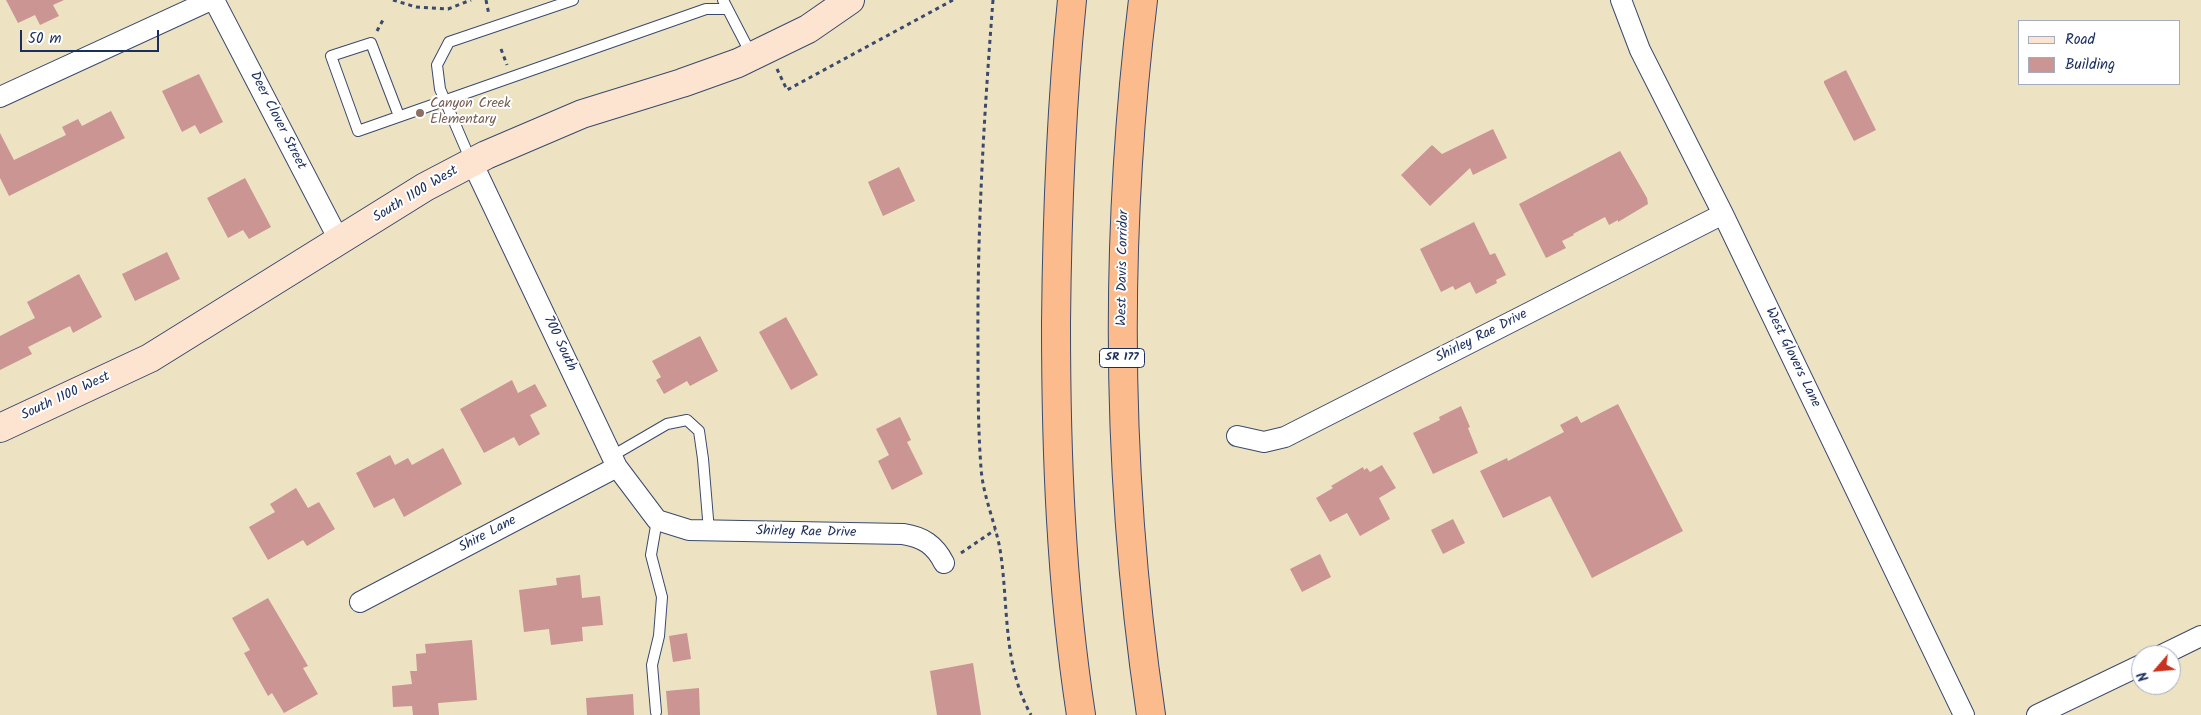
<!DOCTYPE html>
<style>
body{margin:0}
#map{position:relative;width:2201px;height:715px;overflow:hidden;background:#ede3c3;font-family:Kalam,sans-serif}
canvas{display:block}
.legend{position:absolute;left:2018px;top:20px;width:162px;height:65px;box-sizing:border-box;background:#fff;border:1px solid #a4acbf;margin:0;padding:6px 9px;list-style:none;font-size:15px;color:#1b2f5e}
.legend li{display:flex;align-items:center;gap:10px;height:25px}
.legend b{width:25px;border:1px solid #a4acbf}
.north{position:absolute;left:2131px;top:645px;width:50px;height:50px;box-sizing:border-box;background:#fff;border:1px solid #a4acbf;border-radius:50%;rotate:243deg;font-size:14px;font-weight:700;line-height:20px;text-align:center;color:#1b2f5e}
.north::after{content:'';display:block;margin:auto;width:18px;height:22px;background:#c8321e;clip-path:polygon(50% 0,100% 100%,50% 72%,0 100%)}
.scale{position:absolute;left:20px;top:30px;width:139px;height:22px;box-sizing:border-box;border:2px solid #1b2f5e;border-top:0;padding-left:6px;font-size:15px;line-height:18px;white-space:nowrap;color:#1b2f5e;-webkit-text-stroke:4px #fff;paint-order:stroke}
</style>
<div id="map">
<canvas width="2201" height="715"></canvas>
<ul class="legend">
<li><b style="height:6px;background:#fde4d1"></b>Road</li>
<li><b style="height:14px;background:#ca9592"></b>Building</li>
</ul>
<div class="north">N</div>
<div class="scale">50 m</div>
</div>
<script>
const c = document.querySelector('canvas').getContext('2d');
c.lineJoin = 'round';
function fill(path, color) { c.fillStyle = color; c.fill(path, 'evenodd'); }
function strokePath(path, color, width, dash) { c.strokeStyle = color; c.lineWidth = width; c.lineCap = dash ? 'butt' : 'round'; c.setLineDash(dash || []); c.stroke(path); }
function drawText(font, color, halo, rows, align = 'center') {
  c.font = font + ' Kalam,sans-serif'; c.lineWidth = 4; c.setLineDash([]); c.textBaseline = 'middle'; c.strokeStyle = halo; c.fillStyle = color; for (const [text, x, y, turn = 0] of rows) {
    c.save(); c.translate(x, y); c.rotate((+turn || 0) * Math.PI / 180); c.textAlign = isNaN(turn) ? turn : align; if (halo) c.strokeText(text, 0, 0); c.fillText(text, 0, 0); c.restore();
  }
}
fill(new Path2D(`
 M6,0H64L53,5L59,16L40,25L35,15L18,23Z
 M1846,70L1876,130L1854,141L1824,83V81Z
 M199,74L223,122L200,134L195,125L182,132L162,91Z
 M111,111L125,138L9,196L0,178V133L14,160L66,135L62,127L78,119L82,126Z
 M1493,129L1507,158L1473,175L1470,168L1430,206L1401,175L1432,145L1442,154Z
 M1620,151L1647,198L1648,204L1618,222V220L1609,225L1605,217L1573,234L1574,235L1562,241L1566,248L1546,258L1519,204Z
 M899,167L915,201L883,216L868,182Z
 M245,178L271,227L249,239L243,230L228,238L207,198Z
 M1474,222L1490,255L1495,253L1506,275L1496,280L1497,283L1476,294L1470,282L1455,290L1453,286L1441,292L1420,249Z
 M167,252L180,279L135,301L122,274Z
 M79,274L102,317L73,333L70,326L28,347L32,354L0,370V336L35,318L27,302Z
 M786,317L818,375L791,390L759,332Z
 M700,336L718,371L690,386L687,381L664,394L656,380L661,377L652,361Z
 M512,380L518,393L535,384L547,406L530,415L540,434L519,446L514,437L484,453L460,409Z
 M1618,404L1683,531L1592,578L1550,496L1503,518L1480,471L1507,458L1508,461L1564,432L1560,425L1577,416L1581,423Z
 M1461,406L1470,427L1468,428L1478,453L1433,474L1413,433L1440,420L1439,417Z
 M900,417L911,440L907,442L923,474L892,490L878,461L889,455L876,429Z
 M443,448L462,484L404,517L394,498L374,508L356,473L390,455L395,465L408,458L412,465Z
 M1382,465L1396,488L1379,498L1390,519L1360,536L1347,513L1330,522L1316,498L1333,488L1331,486L1363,467L1364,470L1367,468L1370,472Z
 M296,488L308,508L319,502L335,529L307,546L303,540L268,560L249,527L275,512L270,504Z
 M1453,519L1465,543L1443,554L1431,530Z
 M1320,554L1331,577L1302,592L1290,569Z
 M580,575L582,598L600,596L603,625L582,627L583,641L551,645L549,629L524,632L519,590L557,585L556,578Z
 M268,598L308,666L303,668L318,694L284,713L272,693L268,696L244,653L250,650L232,618Z
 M687,633L691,659L673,662L669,636Z
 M472,640L477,700L438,703L439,715H413L412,706L393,707L392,686L412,684L410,671H417L416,654L426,653L425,644Z
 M973,663L981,715H937L930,671Z
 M699,688L700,715H668L666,691Z
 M633,694L634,715H587L586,698Z`), '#ca9592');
const lane = new Path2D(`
 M723,0L752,56
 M399,116L371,43L331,56L358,131L706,9H727
 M471,161L440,89L437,65L449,42L573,0
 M612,456L667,424L687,420L699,431L703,459L709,531
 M656,712L652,665L659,636L662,597L651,555L657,520`);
const street = new Path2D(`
 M214,0L340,242
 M1621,0L1640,50L1723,214L1964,715
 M0,97L211,0
 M472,162L617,467L657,520L689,530L903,534C923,537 935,545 944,563
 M1237,436L1264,442L1285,437L1723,214
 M360,602L617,467
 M2162,655L2201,636
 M2037,715L2141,665`);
const secondary = new Path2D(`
 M0,428L150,358L425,187L486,155L582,114L682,83L738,63L808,29L850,0`);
const highway = new Path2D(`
 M1072,0C1061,108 1057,216 1056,324C1056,455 1061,585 1081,715
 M1143,0C1114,238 1116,478 1151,715`);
strokePath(lane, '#3a4a6d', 12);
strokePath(street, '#3a4a6d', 22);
strokePath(secondary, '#3a4a6d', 30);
strokePath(highway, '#3a4a6d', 30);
strokePath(new Path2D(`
 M393,0L416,7L448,9L471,0
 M486,0L489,15
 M993,0C984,116 977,231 978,347C978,388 978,428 981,468C983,496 995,522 1000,549C1009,606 1002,663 1031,715
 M377,31L384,18
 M501,49L507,65
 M777,69L787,90L953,0
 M961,553L995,530`), '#3a4a6d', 3, [4, 4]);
strokePath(lane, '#fff', 10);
strokePath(street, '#fff', 20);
strokePath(secondary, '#fde4d1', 28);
strokePath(highway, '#fbbb8d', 28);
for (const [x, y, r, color] of [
 [420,113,5,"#8d6e63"]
]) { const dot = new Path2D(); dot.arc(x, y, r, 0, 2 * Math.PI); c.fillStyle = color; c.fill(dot); strokePath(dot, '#fff', 2); }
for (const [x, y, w] of [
 [1122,358,45]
]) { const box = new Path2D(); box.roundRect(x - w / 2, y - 9.5, w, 19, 4); c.fillStyle = '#fff'; c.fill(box); strokePath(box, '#1b2f5e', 1); }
drawText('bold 12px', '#1b2f5e', null, [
 ["SR 177",1122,358]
]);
drawText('14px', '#785e54', '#fff', [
 ["Canyon Creek",430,105],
 ["Elementary",430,121]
], 'left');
drawText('14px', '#1b2f5e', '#fff', [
 ["Deer Clover Street",277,121,63],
 ["South 1100 West",416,195,-31],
 ["West Davis Corridor",1124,268,-89],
 ["Shirley Rae Drive",1482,337,-27],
 ["700 South",559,344,65],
 ["West Glovers Lane",1792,358,64],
 ["South 1100 West",66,397,-25],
 ["Shirley Rae Drive",806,533,1],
 ["Shire Lane",488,535,-28]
]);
</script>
